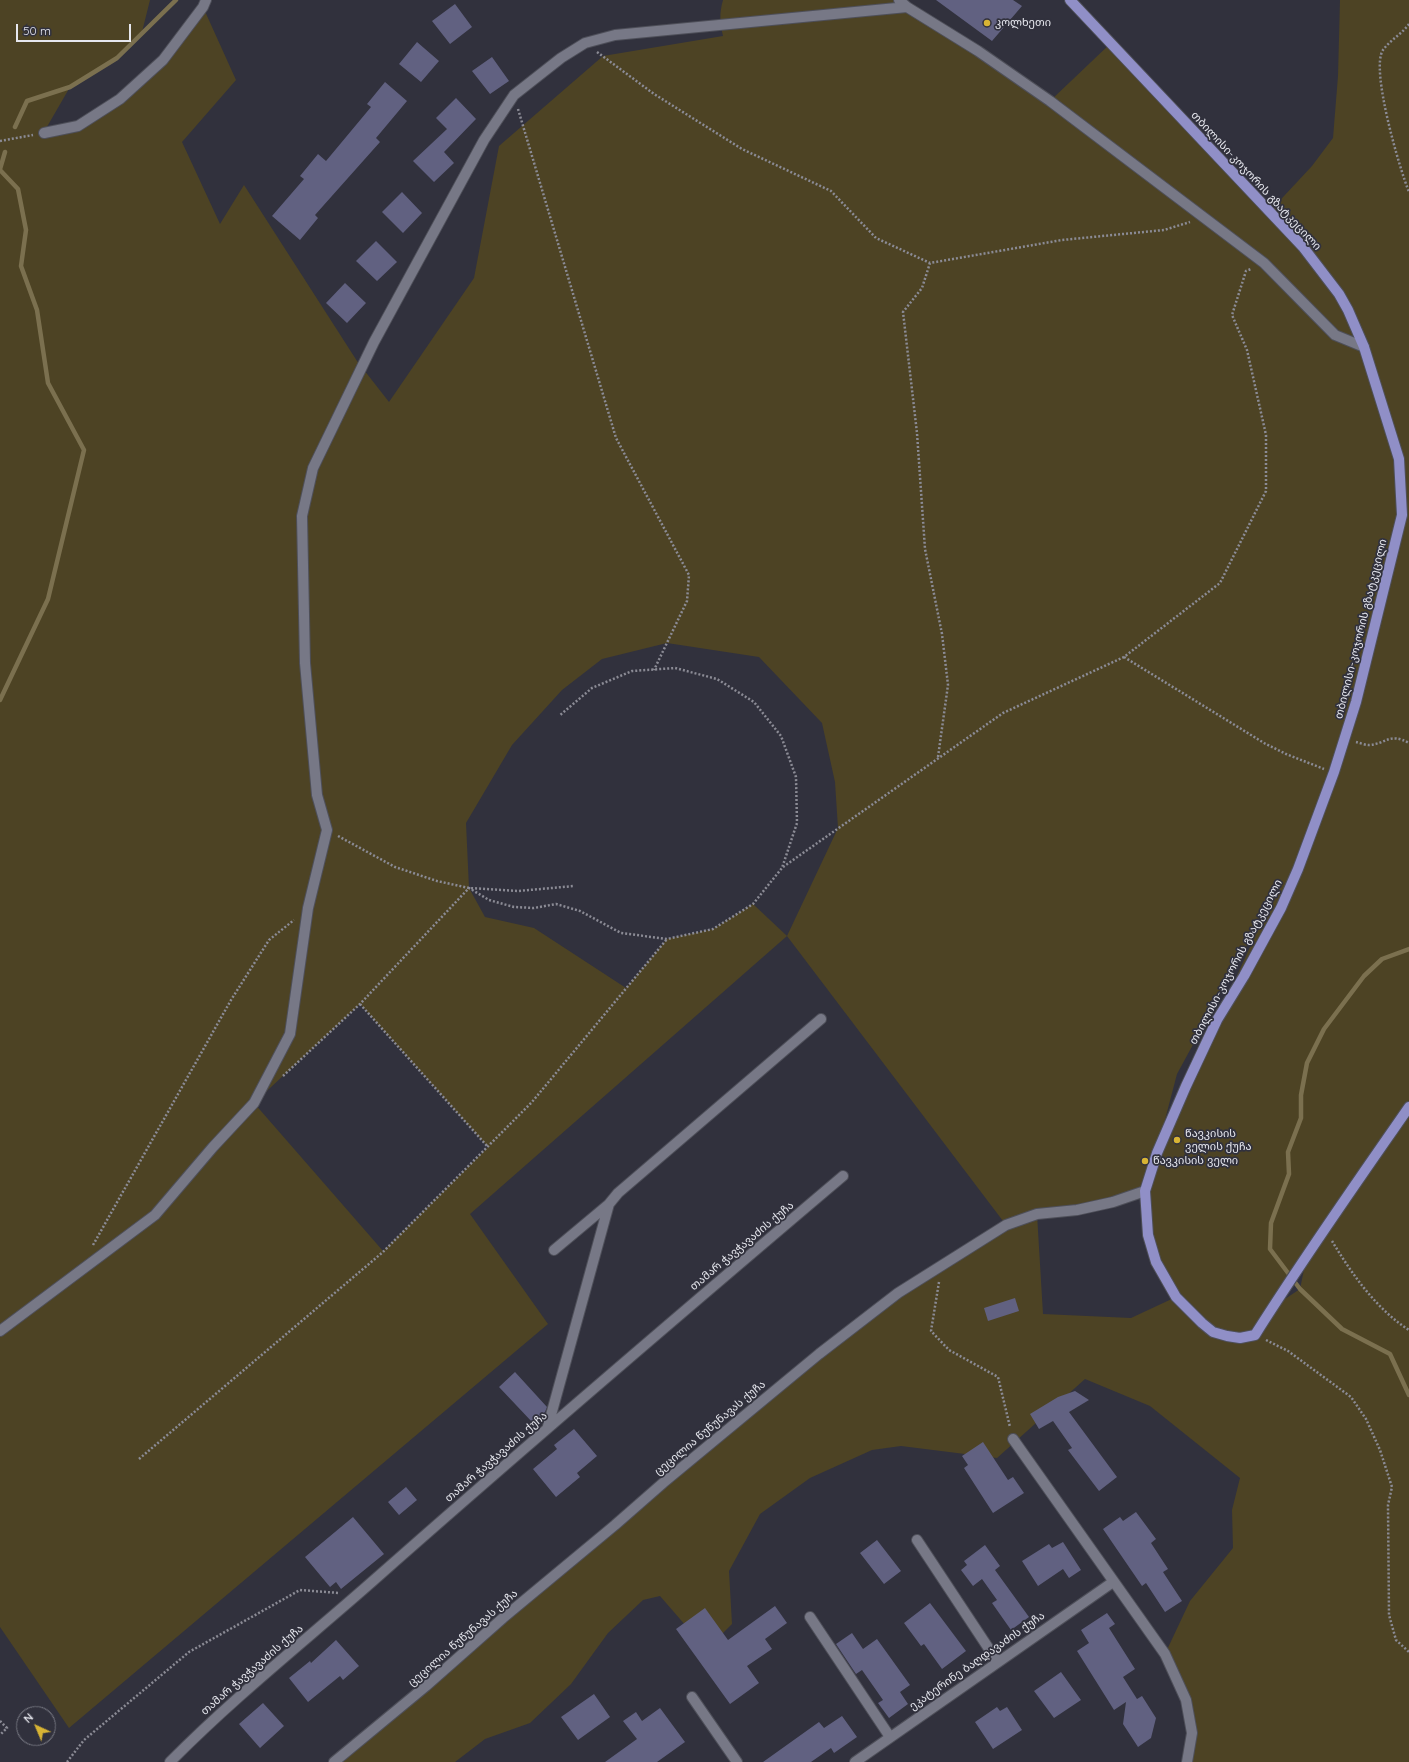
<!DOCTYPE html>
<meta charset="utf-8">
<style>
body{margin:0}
#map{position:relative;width:1409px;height:1762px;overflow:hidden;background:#31313d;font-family:Quicksand,sans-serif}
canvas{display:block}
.north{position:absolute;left:16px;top:1706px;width:40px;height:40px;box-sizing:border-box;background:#31313d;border:1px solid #797a84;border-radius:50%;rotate:316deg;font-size:11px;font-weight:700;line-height:16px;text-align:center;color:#e6e7ee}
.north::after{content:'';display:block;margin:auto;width:14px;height:18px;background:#d8b434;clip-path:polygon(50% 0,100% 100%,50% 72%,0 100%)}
.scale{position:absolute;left:16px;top:24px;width:115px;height:18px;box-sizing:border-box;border:2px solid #e6e7ee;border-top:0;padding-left:5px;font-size:12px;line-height:14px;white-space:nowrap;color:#e6e7ee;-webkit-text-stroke:3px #31313d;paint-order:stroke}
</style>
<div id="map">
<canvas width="1409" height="1762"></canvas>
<div class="north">N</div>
<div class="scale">50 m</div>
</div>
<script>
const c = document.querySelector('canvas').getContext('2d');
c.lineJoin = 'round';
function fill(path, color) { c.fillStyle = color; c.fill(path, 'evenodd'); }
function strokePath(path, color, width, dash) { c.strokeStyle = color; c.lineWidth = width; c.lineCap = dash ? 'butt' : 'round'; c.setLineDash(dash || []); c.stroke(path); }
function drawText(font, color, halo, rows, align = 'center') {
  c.font = font + ' Quicksand,"Noto Sans Georgian",sans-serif'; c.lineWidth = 3.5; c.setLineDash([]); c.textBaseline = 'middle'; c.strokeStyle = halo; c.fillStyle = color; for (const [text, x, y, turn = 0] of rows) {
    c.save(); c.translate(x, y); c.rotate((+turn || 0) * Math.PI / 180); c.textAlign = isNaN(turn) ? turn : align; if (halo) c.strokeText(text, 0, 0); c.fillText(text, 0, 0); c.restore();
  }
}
fill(new Path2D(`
 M0,0H150L141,36L117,58L70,87L44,132L78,126L163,60L203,7L236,80L182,142L220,224L244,185L357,361L389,402L474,278L499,146L603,56L723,36C720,23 719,14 723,0H899L1050,101L1111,43L1270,211L1312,166L1333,138L1338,76L1340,0H1409V1762H1187L1192,1733L1186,1700L1165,1654L1190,1601L1233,1548L1232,1510L1240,1478L1150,1406L1085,1379L997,1458L901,1446L872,1450L810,1478L760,1514L729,1571L732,1624L713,1643L693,1634L660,1596L643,1600L608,1633L571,1684L530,1723L485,1739L455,1762H334L898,1293L1006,1225L787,936L470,1214L548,1324L69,1728L0,1627ZM667,643L759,657L822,723L835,782L838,828L787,936L753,904L713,929L667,939L626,988L534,928L485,917L469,888L466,823L512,745L562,690L602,659ZM1269,905L1156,1154L1177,1074ZM360,1004L488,1147L383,1251L254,1103ZM1145,1192L1156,1262L1176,1297L1131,1318L1043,1314L1037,1214ZM1307,1255L1300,1289L1273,1307Z`), '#4d4324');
strokePath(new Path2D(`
 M15,127L27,101L70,87L117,58L176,0
 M0,169L5,152
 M0,170L18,189L26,230L21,266L37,310L48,383L84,450L48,599L0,700
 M1409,949L1382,959L1364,976L1324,1029L1307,1063L1301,1095V1118L1288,1152L1289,1174L1271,1223L1270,1249L1300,1289L1342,1329L1390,1354L1409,1395`), '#7b704f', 4.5);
fill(new Path2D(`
 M936,0H1013L1022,6L992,41Z
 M455,4L472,27L450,44L432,21Z
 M417,42L439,61L421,82L399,64Z
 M492,57L509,81L490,94L472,71Z
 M385,82L407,101L376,138L380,142L315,215L318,218L300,240L272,216L304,179L300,176L318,154L326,161L371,107L367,104Z
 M456,98L476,119L444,152L454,163L434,182L413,161L447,129L436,118Z
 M402,192L422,213L403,233L382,212Z
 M376,241L397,262L377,281L356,261Z
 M345,283L366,303L347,323L326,303Z
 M1015,1298L1019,1311L988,1321L984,1308Z
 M515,1372L547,1407L545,1412L533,1423L499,1387Z
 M1075,1391L1089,1400L1069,1412L1117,1477L1099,1491L1068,1450L1072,1448L1053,1421L1039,1429L1030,1414L1058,1397Z
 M574,1429L597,1456L577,1473L580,1477L556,1497L533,1469L557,1449L554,1445Z
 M983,1442L1008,1480L1013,1477L1024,1493L993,1513L964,1468L968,1465L962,1456Z
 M406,1487L417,1500L399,1515L388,1502Z
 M1136,1512L1156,1539L1151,1543L1168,1569L1163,1572L1182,1601L1165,1612L1146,1583L1142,1586L1103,1529L1120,1517L1123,1521Z
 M353,1517L384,1554L341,1589L336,1582L330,1587L305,1557Z
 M877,1540L901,1571L884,1584L860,1553Z
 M1063,1542L1081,1570L1069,1578L1063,1569L1038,1586L1022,1561L1049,1544L1052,1548Z
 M985,1545L1000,1566L995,1570L1029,1617L1011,1630L992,1603L997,1600L982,1579L973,1586L961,1570L967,1565L964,1561Z
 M930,1603L966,1651L942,1669L924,1644L921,1646L904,1623Z
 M775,1606L787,1623L765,1639L772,1649L747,1666L759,1683L730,1704L676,1629L705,1608L728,1640Z
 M1107,1613L1115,1624L1109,1628L1135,1669L1123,1677L1137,1699L1142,1696L1156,1718L1151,1738L1138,1747L1123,1724L1126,1702L1114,1710L1077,1651L1089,1643L1081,1630Z
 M852,1633L863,1649L877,1639L910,1685L900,1692L908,1704L889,1718L878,1703L883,1700L862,1670L856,1674L836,1644Z
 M336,1640L359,1666L343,1680L340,1676L308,1702L289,1678L310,1661L311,1663Z
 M1061,1672L1081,1700L1054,1718L1034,1691Z
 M594,1694L610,1717L578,1740L561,1717Z
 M263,1703L284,1726L260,1748L239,1724Z
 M997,1707L1000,1711L1007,1707L1022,1730L993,1749L975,1722Z
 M660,1708L685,1742L657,1762H605L637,1739L623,1721L636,1712L642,1721Z
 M842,1716L857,1737L834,1753L831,1748L811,1762H763L819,1722L824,1728Z`), '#616181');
const minor = new Path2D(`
 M899,0L907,7L978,51L1050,101L1264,263L1335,335L1364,347
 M44,133L78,126L120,99L163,60L203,7L206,0
 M554,1250L609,1204
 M0,1331L155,1215L213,1147L254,1103L290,1034L308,908L327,830L317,795L305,663L302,516L313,468L374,342L484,140L514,95L561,58L585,43L615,35L907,7
 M548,1426L609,1204L618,1193L821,1019
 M1013,1439L1165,1654L1186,1700L1192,1733L1187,1762
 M917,1540L997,1661
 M810,1617L890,1737
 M692,1697L737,1762
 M170,1762C234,1697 306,1640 374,1580C529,1443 686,1309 843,1176
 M334,1762L426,1686L503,1618L615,1525L663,1483L819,1354L898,1293L1006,1225L1037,1214L1077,1210L1113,1202L1145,1191
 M855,1762L1113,1582`);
const major = new Path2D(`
 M1070,0L1303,247L1339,294L1348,310L1364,347L1399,459L1402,515L1356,702L1334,772L1298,869L1281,908L1244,976L1217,1020L1186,1086L1157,1153L1145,1191L1148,1235L1156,1262L1176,1297L1202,1323L1213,1332L1227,1336L1240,1338L1255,1335C1304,1257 1357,1182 1409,1107`);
strokePath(minor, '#4e4f59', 12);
strokePath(major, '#4e4f59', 12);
strokePath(new Path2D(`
 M1409,24C1402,34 1390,40 1383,50C1370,69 1400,170 1409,192
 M597,52L654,94L742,149L831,191L876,238L930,263
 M518,109L616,438L689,575L687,601L654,670
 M0,141L33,135
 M1124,657L1264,743L1286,754L1324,769
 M1356,742C1360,743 1365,745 1369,745C1386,744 1389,732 1409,743
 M938,757L948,685L942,634L925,549L917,433L903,312L922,288L930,263L1062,240L1164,230L1190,222
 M338,836L395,867L437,881L469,888L518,891L574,886
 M783,867L1003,713L1124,657L1220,583L1266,491V435L1247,350L1232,315L1246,271L1251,269
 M360,1004L488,1147
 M283,1076L360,1004L469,888L489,900L514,907L534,908L556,904L580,911L621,933L667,939L713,929L753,904L782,868L797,823L796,777L781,736L754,702L717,679L675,668L632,671L592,688L559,716
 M1332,1241C1352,1274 1376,1309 1409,1330
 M93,1245L231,1000L269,940L294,920
 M939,1282L931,1331L949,1350L998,1377L1010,1427
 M1266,1340L1288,1351L1351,1397L1366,1419L1380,1450L1392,1487L1388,1505L1389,1615L1396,1640L1409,1652
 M139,1459L383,1252L532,1102L667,939
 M0,1721L7,1728L0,1735
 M67,1762L84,1740L189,1652L300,1590L339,1593`), '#8b8b95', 2.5, [2, 2]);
strokePath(minor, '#777886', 10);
strokePath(major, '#908fc7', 10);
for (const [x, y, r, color] of [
 [987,23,4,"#d8b434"],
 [1177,1140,4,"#d8b434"],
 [1145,1161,4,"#d8b434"]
]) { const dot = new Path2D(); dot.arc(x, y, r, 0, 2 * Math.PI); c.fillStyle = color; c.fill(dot); strokePath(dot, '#31313d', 1.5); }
drawText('11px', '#e6e7ee', '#31313d', [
 ["კოლხეთი",995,23],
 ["წავკისის",1185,1134],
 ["ველის ქუჩა",1185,1147],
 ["წავკისის ველი",1153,1161]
], 'left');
drawText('11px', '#e6e7ee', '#31313d', [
 ["თბილისი-კოჯორის გზატკეცილი",1256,181,47],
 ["თბილისი-კოჯორის გზატკეცილი",1361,629,-76],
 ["თბილისი-კოჯორის გზატკეცილი",1236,962,-62],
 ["თამარ ჭავჭავაძის ქუჩა",742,1246,-40],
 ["ცეცილია წუწუნავას ქუჩა",710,1428,-40],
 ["თამარ ჭავჭავაძის ქუჩა",496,1457,-41],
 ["ცეცილია წუწუნავას ქუჩა",463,1638,-41],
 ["ეკატერინე ბაღდავაძის ქუჩა",977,1661,-35],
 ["თამარ ჭავჭავაძის ქუჩა",252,1670,-41]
]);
</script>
